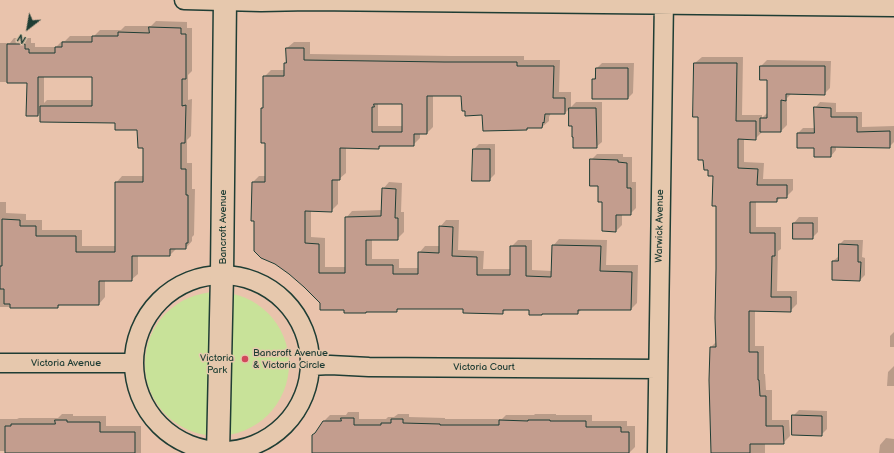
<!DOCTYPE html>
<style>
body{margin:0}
#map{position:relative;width:894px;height:453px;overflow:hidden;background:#e9c3ac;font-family:"Balsamiq Sans",sans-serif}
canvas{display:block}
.north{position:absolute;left:8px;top:8px;width:40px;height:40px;-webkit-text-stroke:3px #e6c8ad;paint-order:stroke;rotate:211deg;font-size:11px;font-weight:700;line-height:16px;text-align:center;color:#1f3d34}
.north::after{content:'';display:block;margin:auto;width:14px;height:18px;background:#1f3d34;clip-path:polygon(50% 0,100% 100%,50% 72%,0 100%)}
</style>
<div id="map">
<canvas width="894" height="453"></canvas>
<div class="north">N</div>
</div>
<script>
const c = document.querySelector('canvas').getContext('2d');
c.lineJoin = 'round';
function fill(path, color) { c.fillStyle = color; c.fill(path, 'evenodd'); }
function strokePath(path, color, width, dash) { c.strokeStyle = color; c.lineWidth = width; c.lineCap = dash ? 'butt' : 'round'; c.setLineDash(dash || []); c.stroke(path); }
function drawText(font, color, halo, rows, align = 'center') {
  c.font = font + ' "Balsamiq Sans",sans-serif'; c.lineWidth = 3; c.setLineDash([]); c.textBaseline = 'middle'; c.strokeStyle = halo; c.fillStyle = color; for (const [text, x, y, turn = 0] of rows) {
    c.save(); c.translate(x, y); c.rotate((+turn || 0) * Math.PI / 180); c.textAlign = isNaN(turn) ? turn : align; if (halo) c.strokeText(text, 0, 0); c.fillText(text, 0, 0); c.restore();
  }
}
fill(new Path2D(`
 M145 364a72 72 0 1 1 144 0a72 72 0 1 1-144 0Z`), '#c8e299');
fill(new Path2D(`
 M156,21L187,22V28H192V71L188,75V100L192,99L191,136L187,140V163H192V189H195L194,235L192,237V241L186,248L176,249L170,255H138V274L131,280H105V297L99,304H61L58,307H0V202H6V213L26,214V220H42V230H82V246H116V183L122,176H144V147L138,129L116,122L41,112L38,115L28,82H0V43H10L14,38H31V43H35V47H56L62,41H65L70,36H94L100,30H121L125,26H151ZM44,76H93V100H47L44,103Z
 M294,42H310V54L451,56H524V60H560L559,92H571V107L576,102H602V142L596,147L573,125H570V108L565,113H551L549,117V121L542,127H529L527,129L484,130L483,114L462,95H433V127L427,133H420V138L413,145H382L379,148L346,147V173L339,179H338V204L331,211H311V237L325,238V267H346V218L352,211L382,210L383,189L389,182L402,183L401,212H404V232L397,239H372V259H399V268H419V253L425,246H440V227L446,220H459L458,250L484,251L483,269H511V247L518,240H532V270L552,271L553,246L559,239L607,240L606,265H638L637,303L631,309H582L578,313H543L530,309H507L502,313L464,308H400L396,311L345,309L321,303L255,220L253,182L259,176H266V142L262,109L264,107V77L271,70H285V63L287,61V48ZM378,103H403V126H378Z
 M702,57H743L742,115H762V118L767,113L768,79H761V66L767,60L831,61L830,88L824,94H791L787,98V125L781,131H762V132L755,139L744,138V162L764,163L763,179H793V190L786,197H781L777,201H756V227H781V249L778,251L777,291H797V304L790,311L755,310V346H764V374H765L766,390H772V420H789L790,436L783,443H765V453H712L711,347L716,342L717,205L714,175L699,116L695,63Z
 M602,63H634L633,93L628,98L593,80L596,76L597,68Z
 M820,102L836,103V112H862V127L894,126V142L889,147L836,146V150L831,156L815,147L798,133L803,128H815V108Z
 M479,144H495V174L489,180L474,149Z
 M597,154H623V157H632V182H636V208L630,214H622V225L616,231L603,201L600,185L591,160Z
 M799,217H818V232L812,238L794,223Z
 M844,240H863L862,257L865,258V275L860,280L833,261L838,257H839L840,244Z
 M894,332V347H890V336Z
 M894,366V386H887L888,372Z
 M799,410L827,411V429L821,435L793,416Z
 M348,412H359V419H386L388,417H394L398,414H409V417L445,418V419H502L506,415H534L535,414H556V415H592V421H627V426H635V447L629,453H313L318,431L324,421L330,415H346Z
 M62,414H73V416H106V426H141V453H6V451H0V419H17L19,418H58Z
 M886,438L894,439V453H879L880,445Z`), '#0003');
const building = new Path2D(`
 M149,27L181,28V34H186V79H182V106L186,105L185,143H181V169H186V195H188V243H186V249H170V256H132V281H99V305H58V308H10V304H4V289H0V266H2V219L20,220V226H36V236H76V252H115V182H143V148H138L137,130H115V123L40,122V106H92V77H38V116H26L27,83H7V44H25V49H29V53H55V47H62V42H92V36H118V32L149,33Z
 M286,48H304V60L444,62H517V66H554L553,98H565V114H545L544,123L543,122L542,128H527V130L483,131L482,115L465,116V111H462L461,96H427V134H414V146H379V149L340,148V180H332V212L305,211V243L319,244V273H345V217L381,216L382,188L396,189L395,218H398V240H366V265H393V274H418V252L439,253V226L453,227L452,256L477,257V275H510V246H526V276L551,277L552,245L601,246L600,271L632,272L631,310H578V314H542V315H529V310H503V314L463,313V309H397V312H366V313H344V310H320V303L304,287L289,274L275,264L261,258L254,251V221H251L252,182H265V143H261V108H263V76H284V63H286ZM374,104H402V132H372V107H374Z
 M694,63H737L736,121H756V140L738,139V168L758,169L757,185H787V198H777V202H750V233H775V256H772L771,297H791V312L749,311V352H758V380H759L760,396H766V426H783L784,444H750V453H711L709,380L710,347H716L715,318L716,269V206H712L713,176H708V170H704L703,160H698V117H693Z
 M760,66H825V95L786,94V101L781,100V132H760V118H767V80H760Z
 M596,68H628V99H592V79H595Z
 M814,107L831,108V117H857V132L890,131V148L831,147V157H814V148H797V133H814Z
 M569,108H596L597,148H573V137H572V126H569Z
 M473,149H490V181H472Z
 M590,159L618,160V162L627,163V188H631V215H616V232L602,231V202H598V186H590Z
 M793,223H813V239H793Z
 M839,244L858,245V262H861L860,281L832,280V261H838Z
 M792,415L822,416V436L792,435Z
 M341,418H354V425H381V423H391V419H403V423L440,424V425H499V420L528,421V420H550V421H586V427H621V432H629V453H312V435L315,433L323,421H341Z
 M55,420H67V422H100V432H135V453H5V426H11V424H55Z`);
fill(building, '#c39d8e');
strokePath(building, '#1f3d34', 1);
const minor = new Path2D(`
 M184,0L261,2L310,1L894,7
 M134 363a88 88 0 1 1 176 0a88 88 0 1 1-176 0Z
 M0,363H133
 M310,366L330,365L369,367L658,369
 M657,453L664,0`);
const secondary = new Path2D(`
 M218,453L222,274L225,0`);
strokePath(minor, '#1f3d34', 21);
strokePath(secondary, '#1f3d34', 25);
strokePath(minor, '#e6c8ad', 18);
strokePath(secondary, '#e6c8ad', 22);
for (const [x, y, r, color] of [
 [245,359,4,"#d1495b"]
]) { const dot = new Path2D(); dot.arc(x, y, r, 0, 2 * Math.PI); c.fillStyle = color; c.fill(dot); strokePath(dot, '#e6c8ad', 1.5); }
drawText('10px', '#1f3d34', '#e6c8ad', [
 ["Warwick Avenue",660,226,-89],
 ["Bancroft Avenue",223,227,-90],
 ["Victoria Avenue",66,363],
 ["Victoria Court",484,367]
]);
drawText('10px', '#1f3d34', '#e6c8ad', [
 ["Bancroft Avenue",253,353],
 ["& Victoria Circle",253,365]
], 'left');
drawText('10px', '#274539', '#e6c8ad', [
 ["Victoria",217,358],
 ["Park",217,370]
]);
</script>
